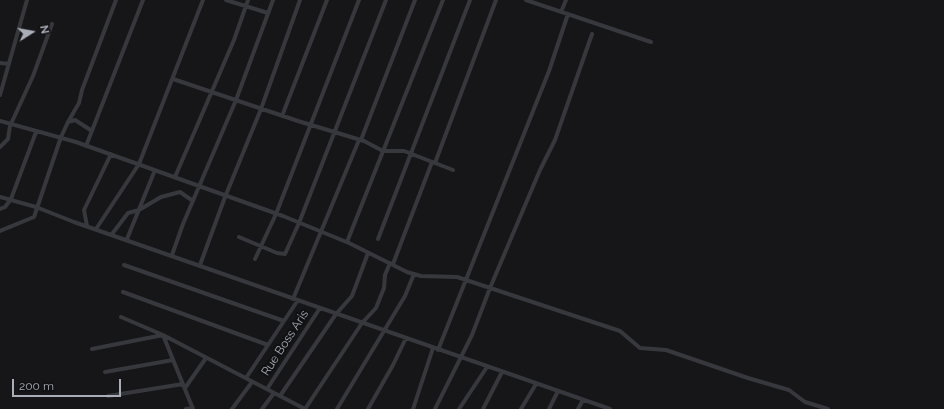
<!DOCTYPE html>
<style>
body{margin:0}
#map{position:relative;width:944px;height:409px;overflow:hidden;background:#161618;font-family:Raleway,sans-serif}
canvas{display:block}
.north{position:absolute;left:12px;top:12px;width:40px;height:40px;-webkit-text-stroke:3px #111113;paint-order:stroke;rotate:79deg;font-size:11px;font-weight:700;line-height:16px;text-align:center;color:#a8adb8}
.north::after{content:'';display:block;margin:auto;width:14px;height:18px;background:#a8adb8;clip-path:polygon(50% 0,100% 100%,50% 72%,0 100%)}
.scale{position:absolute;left:12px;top:379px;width:109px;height:18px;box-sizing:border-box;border:2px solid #a8adb8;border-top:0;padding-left:5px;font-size:12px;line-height:14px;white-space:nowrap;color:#a8adb8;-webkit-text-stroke:3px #111113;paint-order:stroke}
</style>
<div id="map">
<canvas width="944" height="409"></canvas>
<div class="north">N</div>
<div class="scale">200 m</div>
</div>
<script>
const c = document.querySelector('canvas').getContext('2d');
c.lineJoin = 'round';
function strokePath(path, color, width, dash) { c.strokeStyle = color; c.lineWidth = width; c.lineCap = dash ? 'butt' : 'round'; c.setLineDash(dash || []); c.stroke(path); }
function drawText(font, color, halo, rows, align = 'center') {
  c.font = font + ' Raleway,sans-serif'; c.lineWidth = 4; c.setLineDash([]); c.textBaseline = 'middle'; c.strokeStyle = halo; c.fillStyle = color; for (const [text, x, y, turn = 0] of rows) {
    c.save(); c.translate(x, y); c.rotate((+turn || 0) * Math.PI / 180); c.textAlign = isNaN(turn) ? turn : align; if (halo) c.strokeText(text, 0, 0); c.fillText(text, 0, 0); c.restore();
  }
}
strokePath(new Path2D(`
 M226,0L268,13
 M526,0L651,42
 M561,12L566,0
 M0,63L9,64
 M173,79L298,121L364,141L383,151H404L453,170
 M0,95L27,0
 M282,116L327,0
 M0,121L76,142L283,216L349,243L407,272L421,276L457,277L620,331L640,348L666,350L748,378L789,390L805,402L828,409
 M68,122L79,103L82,90L116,0
 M361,140L415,0
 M86,146L143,0
 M0,147L8,139L10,126L33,76L52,24
 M435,163L496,0
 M175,177L234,40L248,0
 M0,197L36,207L74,222L610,409
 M0,209L5,207L11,199L36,132
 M87,226L84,210L111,154
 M96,229L139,164L203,0
 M0,231L34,217L61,137L68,122L75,120L92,131
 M112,234L128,213L139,210L161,197L180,192L193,201
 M239,237L277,253L285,254L299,223L386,0
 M127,239L155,170
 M378,239L470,0
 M347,242L443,0
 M172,255L183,224L236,100L273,0
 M255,259L276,214L359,0
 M393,264L432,162
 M124,265L284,321
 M200,265L225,197L261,109L300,0
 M123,292L268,345
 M293,299L359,140
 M121,317L163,335L305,409
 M92,349L163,335L193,409
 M438,350L549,71L568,14
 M105,372L173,360
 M246,378L298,300
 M185,388L206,358
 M267,389L320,308
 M108,396L183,384
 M280,396L336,314L352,296L368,253
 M186,409L193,408
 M232,409L252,382
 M262,409L274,393
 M305,409L362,323L376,308L384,288L385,275L390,263
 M337,409L405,296L414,274
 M368,409L393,365L406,338
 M413,409L433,348
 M435,409L472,335L490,288L540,170L555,140L592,34
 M459,409L487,367
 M483,409L502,372
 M521,409L536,384
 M549,409L558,391
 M578,409L583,400`), '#37383d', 4);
drawText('12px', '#a8adb8', '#111113', [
 ["Rue Boss Aris",285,343,-57]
]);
</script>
